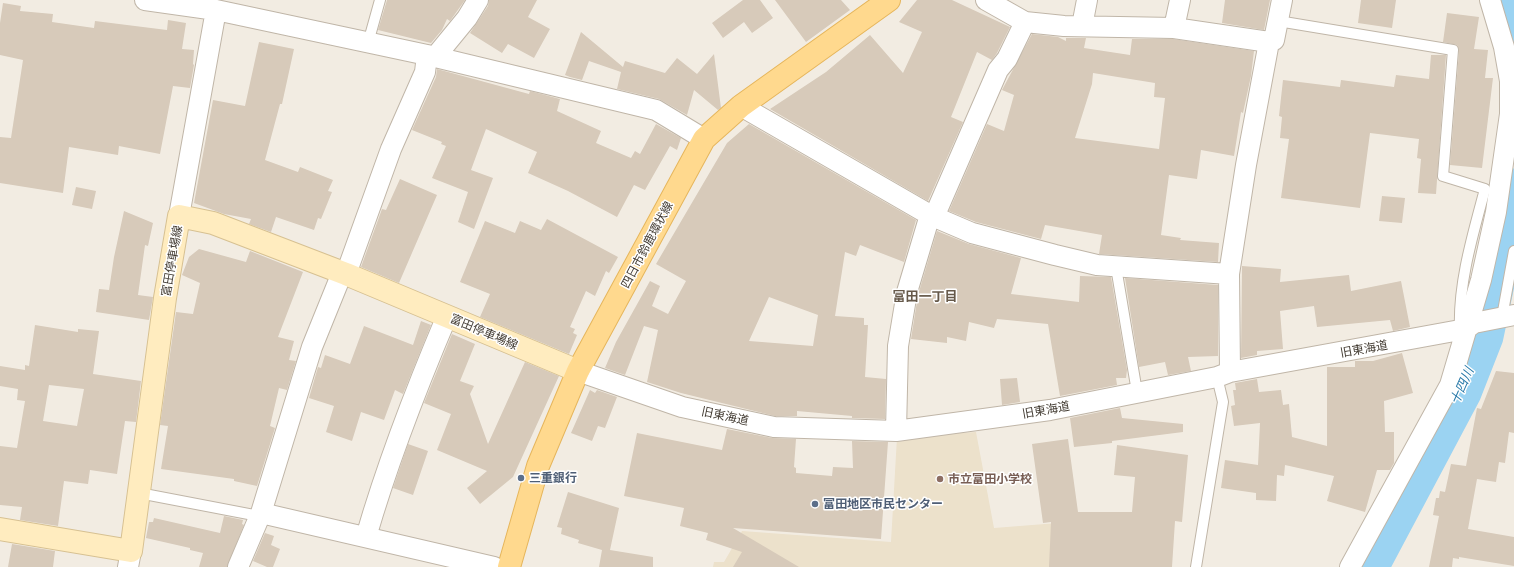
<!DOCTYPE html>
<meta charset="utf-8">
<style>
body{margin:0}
canvas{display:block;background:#f2ece2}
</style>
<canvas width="1514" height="567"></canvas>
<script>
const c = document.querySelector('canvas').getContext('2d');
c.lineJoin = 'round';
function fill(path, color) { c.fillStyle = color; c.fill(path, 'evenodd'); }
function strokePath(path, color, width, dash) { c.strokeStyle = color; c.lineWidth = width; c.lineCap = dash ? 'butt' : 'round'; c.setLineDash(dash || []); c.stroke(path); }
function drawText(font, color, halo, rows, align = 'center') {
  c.font = font + ' "Exo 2","Noto Sans JP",sans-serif'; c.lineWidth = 3; c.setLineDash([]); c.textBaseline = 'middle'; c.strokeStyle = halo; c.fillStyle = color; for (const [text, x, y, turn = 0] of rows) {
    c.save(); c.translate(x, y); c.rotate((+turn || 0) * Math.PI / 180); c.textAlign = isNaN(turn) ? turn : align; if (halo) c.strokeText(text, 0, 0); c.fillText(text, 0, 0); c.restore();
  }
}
fill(new Path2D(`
 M976,432L994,528L1083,521L1082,567H713L714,562H724L742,531L891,542L897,437Z`), '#ece1cb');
strokePath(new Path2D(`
 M1505,0L1514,34
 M1368,567L1461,392L1483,336L1514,189`), '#9bd3f2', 41);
fill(new Path2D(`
 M387,0H465L450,21L447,19L442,30L431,43L378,30Z
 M489,0H537L528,17L550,29L534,58L508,44L502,53L470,33L488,6Z
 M743,0H760L773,18L752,33L744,22L723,38L712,23Z
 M775,0H841L850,10L806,42Z
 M917,0H952L1010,27L997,53L992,60L977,52L951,117L963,122L928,201L770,109L826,72L870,35L903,73L922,32L899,22Z
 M1225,0H1270L1264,30L1222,23Z
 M1361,0H1396L1392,28L1358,23Z
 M3,3L21,6L20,11L53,14L52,22L94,28L95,21L167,30L168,20L186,23L182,49L194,50L193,64L194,65L190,88L173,86L160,154L119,146L118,155L69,147L63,193L0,183V137L11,138L23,60L0,55V23Z
 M1447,13L1479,17L1474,49L1488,50L1485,78H1493L1482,168L1450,165L1459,51L1457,45L1443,42Z
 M581,32L623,67L625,61L665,73L677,58L697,74L714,54L721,108L718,110L694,90L687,115L659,99L617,89L621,72L589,61L582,80L570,77L565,75Z
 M1032,34L1058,37L1066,41V38H1086L1084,48L1130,55L1132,39H1173L1254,51L1251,76L1243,113L1241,112L1234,156L1201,150L1197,179L1169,175L1161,235L1181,238L1180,240L1219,243L1218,262L1099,254L1102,235L1045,225L1041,239L976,222L949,211L987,124L1004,131L1014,95L1002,90ZM1093,73L1155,83L1154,97L1165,98L1159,149L1075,138L1092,84Z
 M259,42L294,49L282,104H280L265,160L298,172L300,167L333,180L328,191L332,192L321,219L318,218L314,230L276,217L271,232L249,224L251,219L224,214L194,203L213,100L245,106Z
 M1431,55H1446L1436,194L1418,193L1421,159L1417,158L1419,139L1370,133L1360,208L1281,198L1289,139L1280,138L1282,117L1279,116L1283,80L1340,87L1341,80L1394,87L1396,75L1429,79Z
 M437,69L529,94L530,91L560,99L557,111L601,131L596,143L631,158L635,151L640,154L656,124L681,138L677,150L670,146L645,190L634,185L617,217L568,191L528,173L537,152L486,129L471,170L493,178L474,229L458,222L468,192L432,178L446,146L441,144L442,142L412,130L436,77Z
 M749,124L916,220L904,262L860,245L856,256L845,252L835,316L864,318V325H868L865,377L886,379L885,419L852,418V416L797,411V416H775L681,393L647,382L658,330L644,326L625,375L605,368L616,342L650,281L660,286L652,306L668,314L686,281L656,264L727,143ZM769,297L818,315L813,346L749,341Z
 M400,179L437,195L399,283L361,267L382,209L386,210Z
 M76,187L96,191L92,209L72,205Z
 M1382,196L1405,198L1402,223L1379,221Z
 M124,211L153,223L148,246L145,245L138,295L153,297L149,320L96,312L99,289L109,290L114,257Z
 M547,219L618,257L609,273L606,271L595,296L586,291L570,327L575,329L573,333L577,335L569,354L480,317L490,294L460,282L485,221L515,233L520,221L541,230Z
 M937,231L969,244L1021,258L1011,294L1079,302L1080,276L1111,277L1127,370L1126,378H1116L1117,385L1060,396L1048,324L997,319L994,328L969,322L966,341L947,337V343L911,339L918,295Z
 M199,249L246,262L250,251L303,272L278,337L294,341L289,360L296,361L287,390L279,388L270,426L275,428L257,486L234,481V479L161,469L168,426L160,425L176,312L193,314L200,283L182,275L189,257Z
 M1242,266L1281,269L1280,282L1349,275L1351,291L1401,281L1410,327L1393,331L1390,320L1317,327L1314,306L1280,311L1283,349L1257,351V355L1241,358Z
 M1125,278L1218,285V356L1188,357L1191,371L1168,375L1165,362L1139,367Z
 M421,321L431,325L403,394L395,390L384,420L361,412L352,441L326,432L334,406L309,398L318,367L321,368L325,355L350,364L364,326L413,345Z
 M35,325L78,332V329L99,331L93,374L141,381L136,422L125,421L117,474L90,470L88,484L64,481L58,526L20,520L22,507L0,505V446L17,448L25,401L17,400L18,389L0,386V366L25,370V365L29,366ZM49,385L84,389L77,426L43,421Z
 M452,334L475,344L460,381L474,386L470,394L488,444L525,362L559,376L513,477L480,504L467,488L487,471L437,450L451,414L424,403Z
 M1402,353L1413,393L1384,401L1385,432H1394V463L1390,470H1377L1365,512L1327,501L1334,476L1285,465L1284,476L1277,475L1276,501L1256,500V493L1221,488L1225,460L1258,465L1260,423L1234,426L1231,406L1235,405L1233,390H1236L1235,383L1257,379L1259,392L1281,390L1283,405L1289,404L1292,437L1327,446V367H1355V361H1373Z
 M1496,371L1514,373V433L1509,432L1505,463L1499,462L1496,482L1477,479L1468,529L1514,537V566L1459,557V559L1453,558L1452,567H1429L1439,516L1433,515L1436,498H1439L1440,491L1445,492L1451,464L1466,466L1477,408L1481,409Z
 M1017,378L1020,402L1002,405L1000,379Z
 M590,390L595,393L597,390L617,397L605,428L598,426L592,441L571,433Z
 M1120,408L1122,418L1183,424V432L1112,441V443L1074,447L1070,418Z
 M727,429L772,438L796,439L794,467L796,468V473L832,476L833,467L853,468L852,441L888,442L881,539L733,528L799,567H733L742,552L706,540L708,533L680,526L684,508L624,496L637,433L722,450Z
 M1068,439L1078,512H1132L1135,477L1114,475L1117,445L1188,455L1182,522L1175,521L1172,567H1049L1051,522L1043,523L1032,444Z
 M408,444L428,451L413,495L393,488Z
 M568,492L619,508L610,550L653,557V567H599L602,550L578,543L579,540L561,534L562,528L557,527Z
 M224,516L243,520L242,524L244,525L227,567H199L203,553L190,550V548L146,538L149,522H153L154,518L220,533Z
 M265,533L274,536L271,545L280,549L273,567H267L253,561Z
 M12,544L55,551L53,567H8Z`), '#d7caba');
const service = new Path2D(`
 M1278,21L1453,50L1443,176L1485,189C1473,234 1458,283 1460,330
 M368,43L380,0
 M1116,267L1137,392
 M1502,317L1514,251
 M139,493L259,516
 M1196,567L1223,402L1217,377`);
const minor = new Path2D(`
 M145,0L216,10L427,55L656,110L704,139
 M986,0L1025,22L1064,26L1174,28L1269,42L1274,40L1282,0
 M1082,26L1087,0
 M1174,28L1180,0
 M435,57L467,18L478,0
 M741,106L930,215L972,233L1055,255L1097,265L1229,274
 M179,216L216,10
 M934,217L998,70L1007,59L1025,22
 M346,274L391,149L425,72L427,55
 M578,371L682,407L774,427L896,431L1050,410L1217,377L1230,372L1460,330L1467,328L1474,323L1514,315
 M1230,372L1229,274L1246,165L1269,42
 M896,431L898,346L907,292L930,215
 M261,513L494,567
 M366,537C388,461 416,389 447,316
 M128,567L131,551
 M238,567L261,513L312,347L342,273
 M1350,567L1450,385L1481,280L1496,212L1510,114V81L1504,47L1490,0`);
const secondary = new Path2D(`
 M0,529L131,551L165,298L179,216L213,223L346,274L578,371`);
const primary = new Path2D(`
 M509,567L538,466L578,371L704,139L741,106L889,0`);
strokePath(service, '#c0b6a8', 12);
strokePath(minor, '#c0b6a8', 22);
strokePath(secondary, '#d7c192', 24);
strokePath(primary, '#e6b65c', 24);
strokePath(service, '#fff', 10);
strokePath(minor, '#fff', 20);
strokePath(secondary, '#ffecbf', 22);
strokePath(primary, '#ffd98e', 22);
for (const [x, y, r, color] of [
 [521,478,4,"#5c6f8a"],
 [940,479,4,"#8d6e63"],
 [815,504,4,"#5c6f8a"]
]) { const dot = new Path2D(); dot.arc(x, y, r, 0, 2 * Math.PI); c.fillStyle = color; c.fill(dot); strokePath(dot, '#fff', 1.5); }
drawText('12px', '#433c33', '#fff', [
 ["四日市鈴鹿環状線",647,245,-62],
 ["富田停車場線",172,261,-80],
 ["富田停車場線",484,332,23],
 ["旧東海道",1364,349,-10],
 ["旧東海道",1046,410,-10],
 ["旧東海道",725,416,12]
]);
drawText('bold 12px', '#4e5e75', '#fff', [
 ["三重銀行",529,478],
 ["富田地区市民センター",823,504]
], 'left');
drawText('bold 12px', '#785e54', '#fff', [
 ["市立富田小学校",948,479]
], 'left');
drawText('bold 13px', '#66594a', '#fff', [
 ["富田一丁目",925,297]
]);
drawText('italic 13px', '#297aa9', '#fff', [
 ["十四川",1462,386,-66]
]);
</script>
